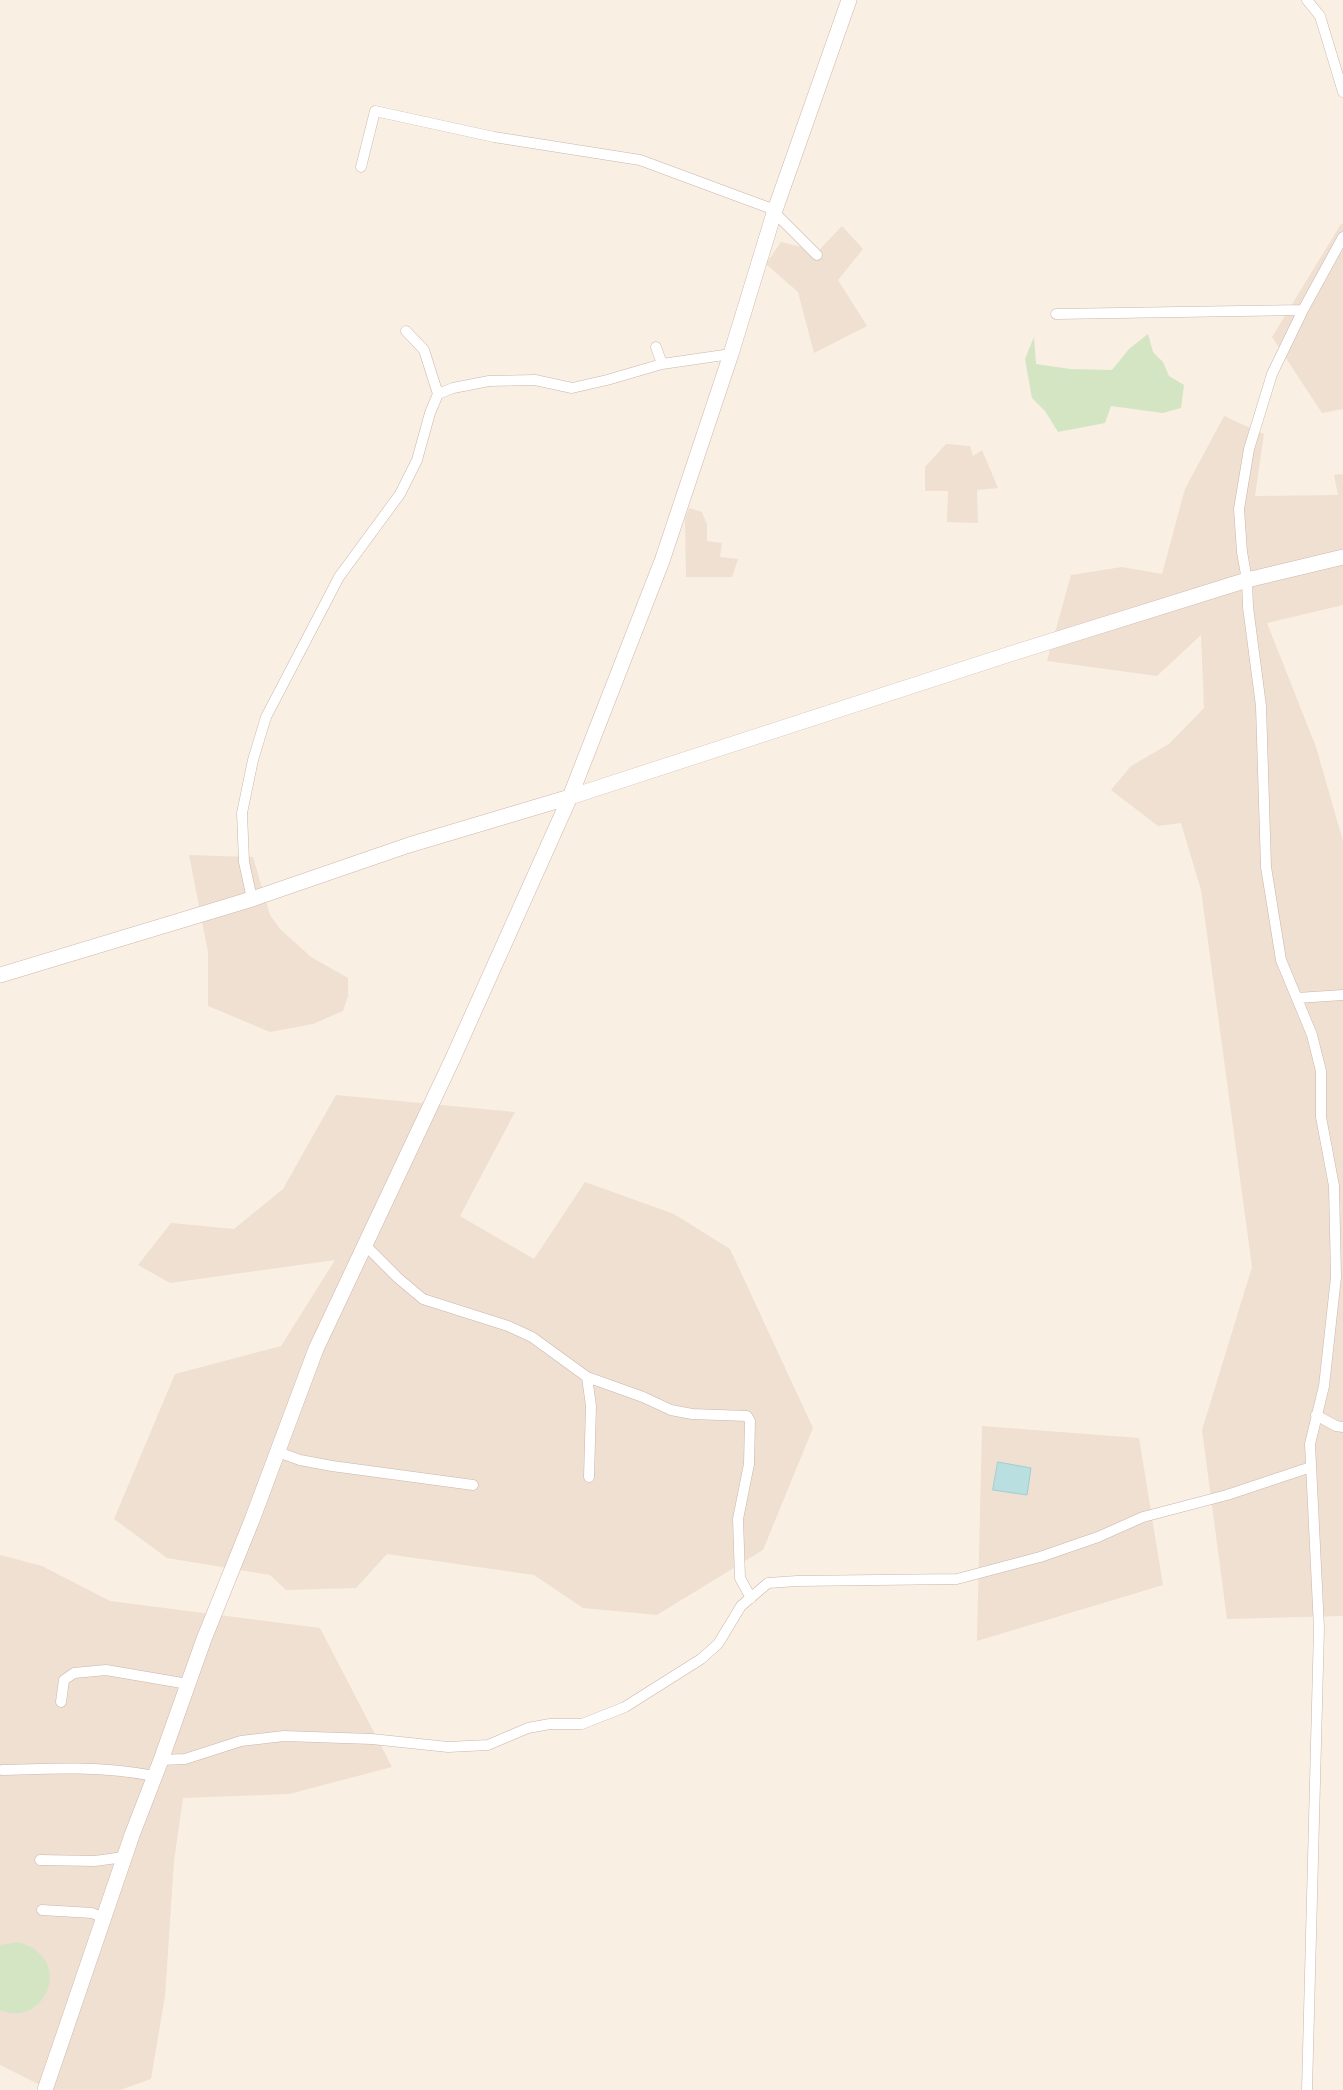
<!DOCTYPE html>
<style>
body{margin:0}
canvas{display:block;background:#f9efe3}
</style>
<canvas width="1343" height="2090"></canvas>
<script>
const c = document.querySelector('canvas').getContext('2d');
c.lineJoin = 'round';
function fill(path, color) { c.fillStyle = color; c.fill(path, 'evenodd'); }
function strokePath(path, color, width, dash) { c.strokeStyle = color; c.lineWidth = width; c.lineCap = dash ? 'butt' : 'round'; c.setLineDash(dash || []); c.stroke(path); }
fill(new Path2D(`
 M1341,224H1343V409L1322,413L1272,337Z
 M842,226L863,249L838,280L867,326L814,353L798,292L766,264L781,242L818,251Z
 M1224,416L1264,434L1255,496L1338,495L1334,475L1343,474V605L1267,623L1316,747L1343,841V1616L1227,1619L1202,1430L1252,1267L1201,890L1181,823L1158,826L1111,790L1131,766L1169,744L1204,708L1201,635L1157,676L1047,661L1071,575L1122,567L1162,574L1185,489Z
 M946,444L970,446L973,456L982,450L998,488L977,490L978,523L947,522L948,491H925V467Z
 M689,508L702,512L707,525V541L722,543L720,557L738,559L732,577H686L685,519Z
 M189,855L253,857L270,915L280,929L311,957L348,978V996L343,1011L313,1024L270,1032L208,1006V952Z
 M336,1095L515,1112L460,1216L534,1259L585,1182L674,1214L730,1249L813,1428L763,1550L657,1615L583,1608L534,1575L387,1554L356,1588L286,1590L270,1575L167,1558L114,1519L175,1374L281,1346L335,1260L170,1283L138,1265L171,1223L234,1229L283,1189Z
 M982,1426L1139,1438L1163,1585L977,1641Z
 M0,1555L42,1566L110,1601L320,1628L392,1767L289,1794L183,1798L174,1861L165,1996L151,2079L120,2090H50L0,2065Z`), '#f0e0d2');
fill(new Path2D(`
 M1148,334L1153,352L1163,362L1169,376L1184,385L1181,408L1163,413L1111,406L1105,423L1058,432L1045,411L1032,398L1025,359L1034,337L1036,364L1070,369L1112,370L1129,349Z
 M18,1942C77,1958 44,2030 0,2010V1945Z`), '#d4e5c3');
const water = new Path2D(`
 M998,1462L1031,1468L1027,1495L993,1490Z`);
fill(water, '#badfe0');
strokePath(water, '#a1ced1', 1);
const street = new Path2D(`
 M1307,0L1320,16L1343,92
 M361,167L375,111L494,137L640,160L775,210
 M775,213L817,255
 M1056,314L1303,310
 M406,331L424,350L438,394
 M656,347L662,364
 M252,899L244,862L242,813L253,760L266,717L339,577L400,494L417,460L430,413L438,394L453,388L489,381L535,380L572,388L607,380L662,364L731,354
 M1297,998L1343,995
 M365,1245L398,1278L423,1299L508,1326L532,1337L587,1377L643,1397L671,1410L692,1414L747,1416L750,1421L749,1464L738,1519L740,1578L751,1598
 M587,1377L591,1406L589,1477
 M1316,1415L1336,1426L1343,1427
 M278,1452L300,1460L332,1466L473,1485
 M61,1702L64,1680L74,1673L106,1670L188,1684
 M161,1760L185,1759L241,1741L284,1736L372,1739L448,1747L488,1745L528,1728L550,1724H582L625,1707L701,1659L718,1644L741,1606L768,1583L797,1581L957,1579L1040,1557L1098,1537L1143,1517L1227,1495L1311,1467
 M2,1770C53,1768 104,1766 154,1776
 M40,1860L95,1861L124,1857
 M42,1910L92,1913L104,1918
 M1307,2090L1319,1628L1310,1444L1324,1386L1336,1277L1334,1186L1321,1117V1071L1312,1035L1281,960L1266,867L1261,706L1248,607L1247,580L1242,552L1239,509L1249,449L1272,374L1303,310L1343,237`);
const secondary = new Path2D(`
 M0,975L252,899L409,845L570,797L1010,654L1247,580L1343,557
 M45,2090L132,1835L161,1760L204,1639L252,1520L316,1349L453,1058L570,797L662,561L731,354L775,210L849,0`);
strokePath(street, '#c9b6ab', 11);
strokePath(secondary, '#ceb7ac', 16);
strokePath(street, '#fff', 10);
strokePath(secondary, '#fff', 15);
</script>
